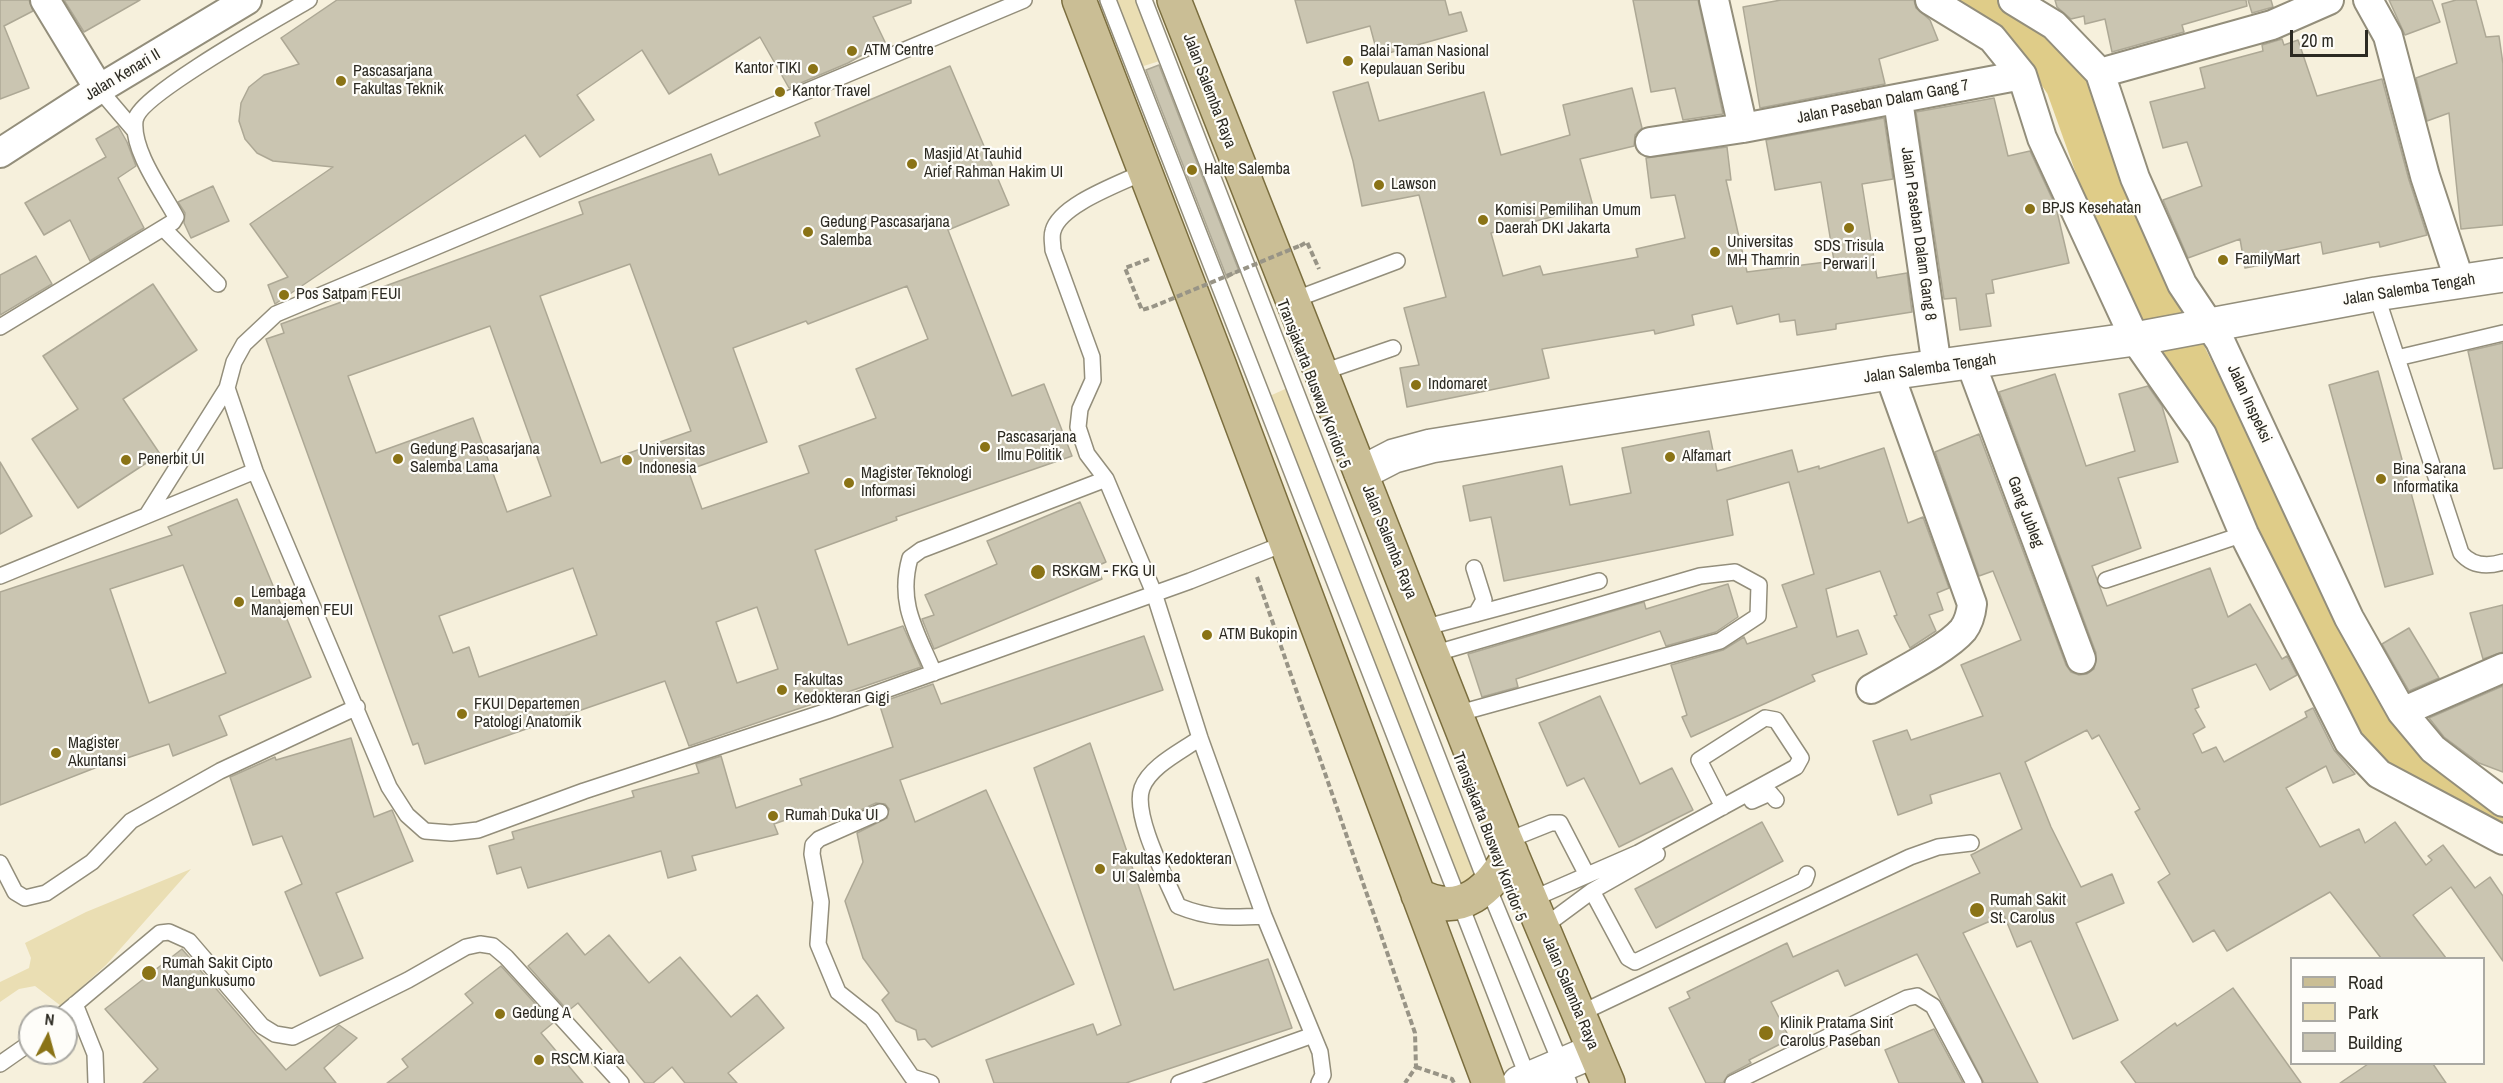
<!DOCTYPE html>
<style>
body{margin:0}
#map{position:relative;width:2503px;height:1083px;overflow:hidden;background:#f6f0dc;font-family:"Archivo Narrow",sans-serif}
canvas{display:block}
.legend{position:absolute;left:2290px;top:957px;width:195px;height:108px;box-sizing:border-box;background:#fefdf9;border:2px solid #aaa9a3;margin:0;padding:8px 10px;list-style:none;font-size:18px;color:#2c2a22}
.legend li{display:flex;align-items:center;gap:12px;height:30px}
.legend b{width:30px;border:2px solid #aaa9a3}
.north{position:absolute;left:18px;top:1005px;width:60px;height:60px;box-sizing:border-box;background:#fefdf9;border:2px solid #aaa9a3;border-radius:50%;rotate:6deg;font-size:16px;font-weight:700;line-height:24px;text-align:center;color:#2c2a22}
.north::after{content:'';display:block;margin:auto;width:21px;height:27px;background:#8a7316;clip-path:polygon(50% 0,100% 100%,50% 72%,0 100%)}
.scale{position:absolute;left:2290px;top:30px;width:78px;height:27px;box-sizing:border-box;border:3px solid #2c2a22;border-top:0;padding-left:8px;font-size:18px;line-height:21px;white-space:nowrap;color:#2c2a22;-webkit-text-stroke:4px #fefdf9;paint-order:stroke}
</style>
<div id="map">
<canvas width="2503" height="1083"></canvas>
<ul class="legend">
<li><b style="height:8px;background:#cabe95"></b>Road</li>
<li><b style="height:16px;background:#eadeb3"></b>Park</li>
<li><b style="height:16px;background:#cac5b1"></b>Building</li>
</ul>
<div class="north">N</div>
<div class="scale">20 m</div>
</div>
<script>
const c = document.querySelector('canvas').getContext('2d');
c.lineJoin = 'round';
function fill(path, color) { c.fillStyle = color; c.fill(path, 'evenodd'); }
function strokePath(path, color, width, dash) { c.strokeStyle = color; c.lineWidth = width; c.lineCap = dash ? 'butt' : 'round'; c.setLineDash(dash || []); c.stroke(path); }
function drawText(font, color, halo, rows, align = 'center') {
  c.font = font + ' "Archivo Narrow",sans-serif'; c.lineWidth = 4.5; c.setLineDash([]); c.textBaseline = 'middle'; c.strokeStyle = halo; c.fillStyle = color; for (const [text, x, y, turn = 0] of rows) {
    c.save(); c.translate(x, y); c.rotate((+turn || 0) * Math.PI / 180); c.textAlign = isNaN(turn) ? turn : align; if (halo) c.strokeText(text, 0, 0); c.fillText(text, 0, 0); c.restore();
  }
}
fill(new Path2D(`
 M1108,0H1143L1166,59L1134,69Z
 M1294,385L1488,887L1461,901L1263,399Z
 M191,869L106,965L61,1006L35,986L19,989L0,1002V982L29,968L31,958L25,943L86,912Z`), '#eadeb3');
strokePath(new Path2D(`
 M1977,0L2034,33L2068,83L2121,231L2342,674L2390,755L2503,812`), '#dfcc88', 46);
const building = new Path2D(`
 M0,0H29L33,11L4,26L29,88L0,99Z
 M64,0H140L84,32Z
 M337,0H911V3L873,17L885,42L848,63L789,88L760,37L669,94L642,50L577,95L594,120L540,157L525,135L275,304L268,285L288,277L250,224L333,167L273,161L257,153L245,139L239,121L241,103L249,87L264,75L299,64L281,38Z
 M1295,0H1445L1449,15L1461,12L1467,31L1378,56L1370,26L1307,43Z
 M1633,0H1698L1723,114L1683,120L1675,88L1651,92Z
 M1781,0H1914L1916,8L1930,20L1938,40L1879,59L1885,84L1760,108L1743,7Z
 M2055,0H2246L2247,6L2182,25L2184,32L2112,52L2105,19L2085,24L2084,16L2071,19L2057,7Z
 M2248,0H2271L2273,7L2252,13Z
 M2389,0H2432L2440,22L2405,35Z
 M2456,0H2476L2486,37L2499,36L2503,64V225L2461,229L2449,113L2427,121L2416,78L2457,63L2442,4Z
 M2282,39L2284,45L2298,40L2317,96L2382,79L2409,180L2427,235L2380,247L2379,242L2323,254L2321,242L2264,254L2266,264L2245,268L2240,239L2188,258L2163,200L2202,186L2187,142L2163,148L2150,102L2205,88L2200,68L2263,51L2262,45Z
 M1159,65L1239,271L1227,278L1146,70Z
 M950,66L1009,205L948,230L1012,396L1044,384L1072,456L896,517L897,520L815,550L848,645L903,626L921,667L689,746L665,681L425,764L418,743L413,745L266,339L284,333L281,324L583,214L579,202L711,154L719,175L820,136L815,123ZM630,264L691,431L601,463L540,296ZM907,286L928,339L856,369L876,418L799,446L809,473L702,509L688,470L767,442L733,348L806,321L808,324ZM490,326L551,496L507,512L473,418L376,453L348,376ZM573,568L597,635L479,677L469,647L453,653L439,616ZM757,607L778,669L737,683L716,622Z
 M1368,82L1379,121L1484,92L1501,155L1570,135L1563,105L1632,88L1642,128L1635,135L1634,146L1580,159L1593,206L1491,233L1503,276L1540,266L1543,275L1638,257L1636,249L1685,238L1675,195L1651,198L1646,158L1727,147L1731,180H1726L1747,272L1834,261L1821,182L1775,190L1766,140L1884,118L1893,179L1862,184L1877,278L1907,273L1912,312L1836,324V329L1797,335L1795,320L1780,322L1779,314L1737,324L1732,306L1692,315L1694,325L1655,334L1654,330L1542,349L1549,378L1407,407L1400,368L1419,365L1404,308L1446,297L1419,195L1362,206L1353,161L1333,92Z
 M1994,98L2008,156L2030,151L2056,207L2069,263L1992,280L1994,293L1986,294L1991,326L1960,330L1956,298L1944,299L1916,112Z
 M118,126L127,142L136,166L118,178L144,228L90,261L70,220L44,235L25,203L106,157L96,139Z
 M213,186L229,221L191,238L184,223L185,213L178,202Z
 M36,256L52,284L0,315V275Z
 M153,284L197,350L123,399L160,454L78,508L32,439L78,409L43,356Z
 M2503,343V468L2494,469L2468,351Z
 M2378,371L2433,574L2385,587L2329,385Z
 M2055,374L2086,466L2135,451L2119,394L2148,386L2162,406L2178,462L2118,478L2141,548L2092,566L2107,606L2210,568L2228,617L2250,604L2282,659L2287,656L2297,675L2270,690L2256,664L2192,689L2199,707L2195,709L2205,727L2193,734L2202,753L2216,747L2224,762L2307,717L2305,712L2313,708L2334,750L2355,774L2333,783L2326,766L2286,788L2320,847L2359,829L2365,843L2395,822L2426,865L2432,860L2428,856L2443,845L2475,888L2490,877L2503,896V961L2451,887L2413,915L2446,958H2381L2330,892L2227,951L2214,930L2193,942L2158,882L2170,874L2135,812L2140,809L2099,735L2092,739L2087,730L2025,762L2051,827L2081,887L2112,874L2124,903L2076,923L2118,1020L2073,1039L2031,941L2017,947L2004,915L1963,933L2038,1083H1984L1917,954L1845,986L1838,970L1771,1002L1790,1039L1749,1060L1751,1063L1728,1075L1723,1083H1706L1669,1008L1690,998L1687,992L1787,943L1793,957L1980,873L1971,855L2022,829L2000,773L1930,795L1932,803L1898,815L1873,741L1907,730L1911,740L1983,716L1961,665L2021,640L1993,571L1979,576L1935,452L1979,434L2066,665L2071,672L2079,675L2087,674L2094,669L2096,653L1999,392Z
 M1709,431L1717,471L1792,450L1798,472L1819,466V469L1884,448L1908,523L1923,517L1949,588L1937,593L1943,610L1929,615L1936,631L1910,648L1894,616L1897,615L1880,571L1826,589L1837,637L1858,630L1867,654L1812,675L1815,681L1691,737L1682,717L1687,715L1671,665L1723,650L1744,637L1747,644L1797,627L1782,585L1814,574L1789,482L1727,500L1733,535L1504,581L1491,517L1470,521L1463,486L1562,466L1570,505L1631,493L1622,448Z
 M0,462L32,516L0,534Z
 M237,499L311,677L219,716L227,735L173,756L169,744L124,759L123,757L0,805V592L172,535L168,527ZM183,565L226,673L149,703L110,589Z
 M1080,502L1106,562L1097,566L1102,579L934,649L922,619L934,615L925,595L997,564L987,541Z
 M1728,584L1738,617L1716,632L1666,646L1660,631L1516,679L1518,687L1482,697L1468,654L1644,602L1646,609Z
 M2503,605V652L2483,659L2470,613Z
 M2409,628L2439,678L2409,691L2382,644Z
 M1144,636L1163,690L900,780L915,822L986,790L1074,984L932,1047L925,1039L918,1040L916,1030L896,1021L882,1000L889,993L863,958L845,901L863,862L857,833L887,818L889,809L885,804L876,803L852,814L851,809L815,821L811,811L774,824L778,834L692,856L696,870L668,878L661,851L528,888L521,867L497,874L489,846L514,839L512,832L634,797L632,791L699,773L696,764L721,756L736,808L802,785L800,779L893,747L879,703L933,684L941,704Z
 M2503,686V772L2479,763L2444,737L2429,718Z
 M1600,696L1640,784L1672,768L1693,810L1619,847L1584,778L1567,786L1539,723Z
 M351,738L374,817L392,810L413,861L336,893L363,958L320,976L285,892L302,884L282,836L253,845L230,777L275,757L276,760Z
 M1090,743L1174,990L1268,959L1292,1028L1126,1083H994L986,1060L1093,1024L1097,1035L1121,1025L1034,768Z
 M1762,822L1783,861L1656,928L1635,889Z
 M567,933L585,955L609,935L649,983L680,957L731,1017L757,995L784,1028L728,1073L737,1083H685L672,1067L653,1083H645L578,1003L568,1011L528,966Z
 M182,949L286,1070L339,1025L357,1038L324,1068L336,1083H143L158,1069L105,1009Z
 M501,966L553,1023L541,1033L583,1083H387L408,1067L402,1059L473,1003L465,994Z
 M2233,988L2301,1083H2136L2121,1062L2175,1023L2177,1026Z
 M1934,1029L1963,1083H1899L1885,1050Z
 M2368,1064H2433L2446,1083H2340Z`);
fill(building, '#cac5b1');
strokePath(building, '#ada895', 1.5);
const service = new Path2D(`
 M1024,0L276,314L244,344L234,362L227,388L255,471L389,787L407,815L425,831L451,833L478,830L584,791L827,711L1190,581L1286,543
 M1108,0L1530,1083
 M1144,0L1488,887L1569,1083
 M99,89L134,130
 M1146,171C1122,183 1060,204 1053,231C1051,237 1053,244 1053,250L1092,357L1093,380L1080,409L1078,427L1087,454L1106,479L1154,593L1200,738L1264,916L1320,1052L1323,1075L1319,1083
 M164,229L218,284
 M2376,294L2461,553C2472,566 2487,567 2503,562
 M1291,301L1397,261
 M0,327L173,222L176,217C162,191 132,151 135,121C137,96 282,16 309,0
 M2397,358L2503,333
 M1320,373L1393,348
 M147,515L227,388
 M1474,568L1484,600L1476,614
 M0,576L255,471
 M2106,580L2244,534
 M1423,628L1599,581
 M1433,654L1700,576L1735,572L1759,585L1758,616L1720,641L1456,714
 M934,673C917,632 897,604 910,558L921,550L1106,479
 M1200,738C1182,751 1150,766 1142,788C1132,815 1167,880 1178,906C1210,919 1230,918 1264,916
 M1752,801L1770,793L1776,800
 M880,812L819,839L813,845L812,854L821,902L818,944L838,992L872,1019L912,1077L931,1083
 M1506,841L1551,823H1560L1587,875
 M0,863L15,892L25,898L46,893L92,862L131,821L220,771L357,707
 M1592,891L1628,958L1635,962L1799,883L1805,880L1807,874
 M1530,900L1638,853L1796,767L1801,758L1776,720L1765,718L1699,760L1723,807
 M1542,928L1592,891L1657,854
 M75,1004L95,1054L96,1083
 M1581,1013L1910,857L1938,847L1971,843
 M60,1017L160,933L169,932L189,941L262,1026L275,1034L293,1037L408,980L466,947L480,944L493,946L506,957L621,1083
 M0,1064L30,1043
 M1179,1083L1313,1035
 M1733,1083L1907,998L1917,996L1933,1006L1974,1083`);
const minor = new Path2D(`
 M45,0L99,89
 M1714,0L1743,128
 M1930,0L1992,38L2022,75L2042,138L2135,339L2202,435L2244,534L2349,742L2379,774L2503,840
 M2013,0L2054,25L2100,73L2135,178L2182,284L2220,341L2349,618L2402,712L2433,749L2503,802
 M2368,0L2388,36L2425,176L2460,282
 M2100,73L2272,25L2329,0
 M1898,100L1937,367
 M1650,142L1743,128L2022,75
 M0,153L99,89L247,0
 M1971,364L2081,659
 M1871,689C1896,674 1946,650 1963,630C1969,622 1971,614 1972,604L1889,373
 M2402,712L2503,668`);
const secondary = new Path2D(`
 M1361,473L1394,456L1431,446L1889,373L2135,339L2376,294L2503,275
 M1519,1083L1594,1051`);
const primary = new Path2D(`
 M1079,0L1219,364L1489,1083
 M1174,0L1506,841L1608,1083
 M1418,895C1461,919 1491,889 1511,852`);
strokePath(service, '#938e7b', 18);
strokePath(minor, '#938e7b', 32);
strokePath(secondary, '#938e7b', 36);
strokePath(primary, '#7b6e3f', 36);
strokePath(new Path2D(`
 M1300,246L1307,242L1319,269
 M1149,259L1125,268L1142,310L1152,307
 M1257,577L1415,1033L1416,1067L1405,1083
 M1416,1067L1452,1079L1454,1083`), '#989486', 4, [6, 3]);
strokePath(service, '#fff', 15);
strokePath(minor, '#fff', 28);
strokePath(secondary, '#fff', 33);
strokePath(primary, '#cabe95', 33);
strokePath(new Path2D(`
 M1152,307L1299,246`), '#989486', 4, [6, 3]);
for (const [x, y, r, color] of [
 [852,51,6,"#8a7316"],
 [1348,61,6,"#8a7316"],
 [813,69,6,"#8a7316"],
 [341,81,6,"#8a7316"],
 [780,92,6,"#8a7316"],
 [912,164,6,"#8a7316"],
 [1192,170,6,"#8a7316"],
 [1379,185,6,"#8a7316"],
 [2030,209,6,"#8a7316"],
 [1483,220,6,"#8a7316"],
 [1849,228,6,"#8a7316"],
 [808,232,6,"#8a7316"],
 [1715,252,6,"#8a7316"],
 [2223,260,6,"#8a7316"],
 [284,295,6,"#8a7316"],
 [1416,385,6,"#8a7316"],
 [985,447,6,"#8a7316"],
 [1670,457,6,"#8a7316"],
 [398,459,6,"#8a7316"],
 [126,460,6,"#8a7316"],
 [627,460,6,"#8a7316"],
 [2381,479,6,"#8a7316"],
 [849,483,6,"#8a7316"],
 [1038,572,8,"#8a7316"],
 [239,602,6,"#8a7316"],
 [1207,635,6,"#8a7316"],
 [782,690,6,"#8a7316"],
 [462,714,6,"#8a7316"],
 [56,753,6,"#8a7316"],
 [773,816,6,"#8a7316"],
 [1100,869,6,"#8a7316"],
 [1977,910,8,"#8a7316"],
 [149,973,8,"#8a7316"],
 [500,1014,6,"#8a7316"],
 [1766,1033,8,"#8a7316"],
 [539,1060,6,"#8a7316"]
]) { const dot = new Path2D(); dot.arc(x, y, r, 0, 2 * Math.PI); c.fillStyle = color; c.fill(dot); strokePath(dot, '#fefdf9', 2); }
drawText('16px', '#2c2a22', '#fefdf9', [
 ["ATM Centre",864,51],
 ["Balai Taman Nasional",1360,52],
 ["Kepulauan Seribu",1360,70],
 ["Kantor TIKI",801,69,"right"],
 ["Pascasarjana",353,72],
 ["Fakultas Teknik",353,90],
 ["Kantor Travel",792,92],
 ["Masjid At Tauhid",924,155],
 ["Arief Rahman Hakim UI",924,173],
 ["Halte Salemba",1204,170],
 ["Lawson",1391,185],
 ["BPJS Kesehatan",2042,209],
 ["Komisi Pemilihan Umum",1495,211],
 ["Daerah DKI Jakarta",1495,229],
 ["Gedung Pascasarjana",820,223],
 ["Salemba",820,241],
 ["Universitas",1727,243],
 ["MH Thamrin",1727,261],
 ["SDS Trisula",1849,247,"center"],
 ["Perwari I",1849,265,"center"],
 ["FamilyMart",2235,260],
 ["Pos Satpam FEUI",296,295],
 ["Indomaret",1428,385],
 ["Pascasarjana",997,438],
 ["Ilmu Politik",997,456],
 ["Gedung Pascasarjana",410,450],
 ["Salemba Lama",410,468],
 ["Universitas",639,451],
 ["Indonesia",639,469],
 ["Alfamart",1682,457],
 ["Penerbit UI",138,460],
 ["Bina Sarana",2393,470],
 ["Informatika",2393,488],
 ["Magister Teknologi",861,474],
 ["Informasi",861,492],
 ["RSKGM - FKG UI",1052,572],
 ["Lembaga",251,593],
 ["Manajemen FEUI",251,611],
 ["ATM Bukopin",1219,635],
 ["Fakultas",794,681],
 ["Kedokteran Gigi",794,699],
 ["FKUI Departemen",474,705],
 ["Patologi Anatomik",474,723],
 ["Magister",68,744],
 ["Akuntansi",68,762],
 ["Rumah Duka UI",785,816],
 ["Fakultas Kedokteran",1112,860],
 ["UI Salemba",1112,878],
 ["Rumah Sakit",1990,901],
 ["St. Carolus",1990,919],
 ["Rumah Sakit Cipto",162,964],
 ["Mangunkusumo",162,982],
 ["Gedung A",512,1014],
 ["Klinik Pratama Sint",1780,1024],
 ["Carolus Paseban",1780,1042],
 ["RSCM Kiara",551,1060]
], 'left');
drawText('16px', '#2c2a22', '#fefdf9', [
 ["Jalan Kenari II",123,75,-31],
 ["Jalan Salemba Raya",1209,91,69],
 ["Jalan Paseban Dalam Gang 7",1883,102,-11],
 ["Jalan Paseban Dalam Gang 8",1918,234,82],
 ["Jalan Salemba Tengah",2409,290,-9],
 ["Jalan Salemba Tengah",1930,369,-8],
 ["Transjakarta Busway Koridor 5",1313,384,69],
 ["Jalan Inspeksi",2249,404,65],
 ["Gang Jubleg",2025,512,69],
 ["Jalan Salemba Raya",1389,542,68],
 ["Transjakarta Busway Koridor 5",1489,837,69],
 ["Jalan Salemba Raya",1570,993,67]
]);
</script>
